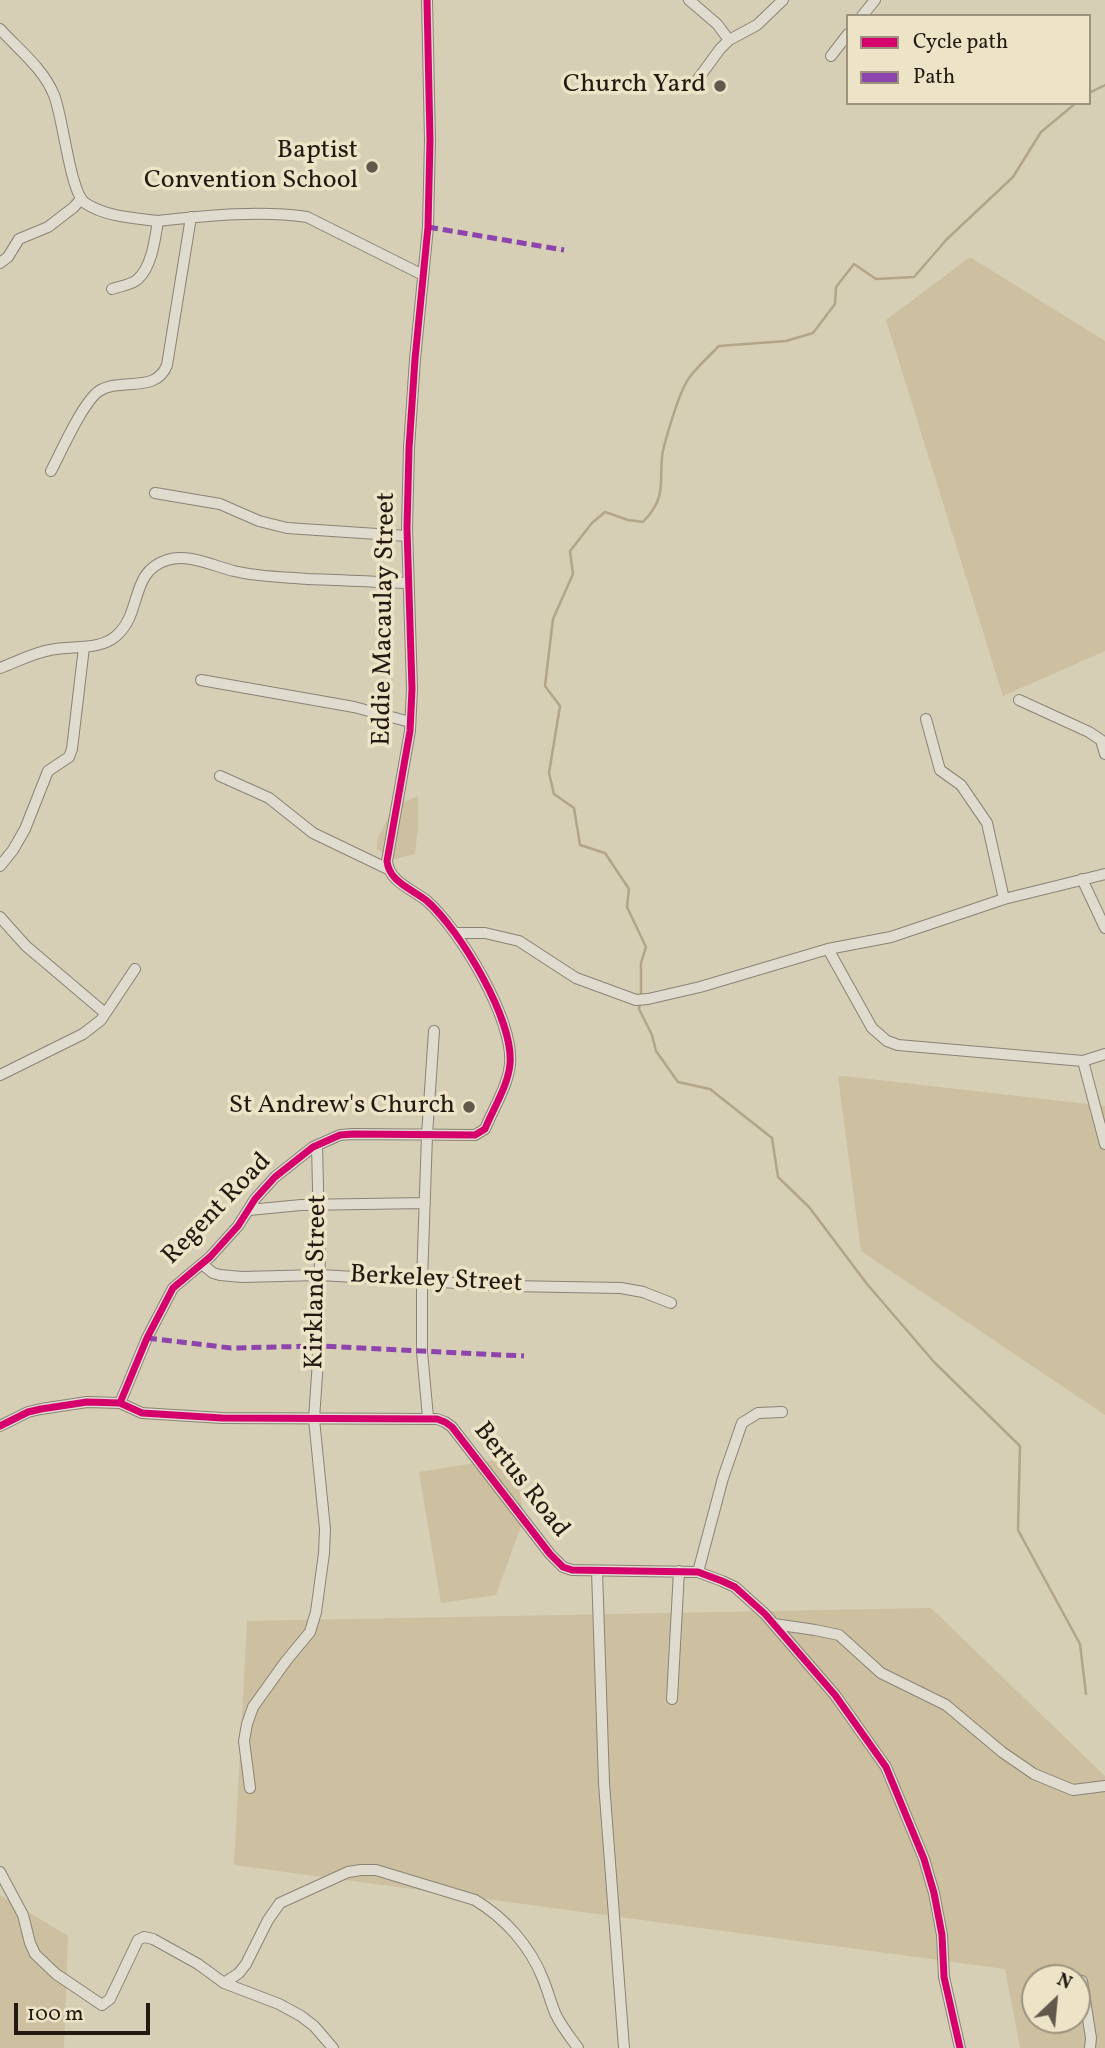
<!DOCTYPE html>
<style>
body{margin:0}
#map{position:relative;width:1105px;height:2048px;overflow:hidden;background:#d7ceb6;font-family:Vollkorn,serif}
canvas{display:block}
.legend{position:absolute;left:846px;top:14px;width:245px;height:91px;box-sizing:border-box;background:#ede3c7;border:2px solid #9c927e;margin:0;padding:9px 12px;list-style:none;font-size:21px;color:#231911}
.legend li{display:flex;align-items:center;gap:14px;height:35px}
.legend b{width:35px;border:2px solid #9c927e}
.north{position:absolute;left:1021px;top:1964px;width:70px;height:70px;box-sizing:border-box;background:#ede3c7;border:2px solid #9c927e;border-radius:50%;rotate:26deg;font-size:19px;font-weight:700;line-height:28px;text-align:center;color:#231911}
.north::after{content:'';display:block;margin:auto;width:24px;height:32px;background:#62584b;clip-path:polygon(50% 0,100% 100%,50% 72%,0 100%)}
.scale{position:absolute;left:14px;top:2003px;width:136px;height:32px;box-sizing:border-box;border:4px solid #231911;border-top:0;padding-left:9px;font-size:21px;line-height:24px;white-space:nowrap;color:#231911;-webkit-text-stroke:5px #ede3c7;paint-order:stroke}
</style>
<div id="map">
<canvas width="1105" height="2048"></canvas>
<ul class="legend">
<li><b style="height:9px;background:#d6006c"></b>Cycle path</li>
<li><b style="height:9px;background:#8e44ad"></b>Path</li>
</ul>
<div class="north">N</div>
<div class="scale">100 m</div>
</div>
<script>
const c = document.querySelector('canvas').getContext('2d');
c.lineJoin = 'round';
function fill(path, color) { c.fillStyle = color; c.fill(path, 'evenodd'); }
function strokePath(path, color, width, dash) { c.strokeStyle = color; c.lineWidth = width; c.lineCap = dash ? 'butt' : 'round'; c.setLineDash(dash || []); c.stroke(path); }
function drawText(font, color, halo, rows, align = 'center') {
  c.font = font + ' Vollkorn,serif'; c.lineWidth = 7; c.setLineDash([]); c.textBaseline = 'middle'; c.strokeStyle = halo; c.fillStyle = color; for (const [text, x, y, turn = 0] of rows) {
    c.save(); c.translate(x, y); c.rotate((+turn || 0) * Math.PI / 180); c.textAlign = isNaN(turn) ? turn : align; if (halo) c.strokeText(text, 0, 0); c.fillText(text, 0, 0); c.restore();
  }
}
fill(new Path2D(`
 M970,257L1105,341V651L1003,696L886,320Z
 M418,796V828L415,854L391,860L377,849V840L394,806Z
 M844,1076L1105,1106V1415L861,1251L838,1077Z
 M514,1457L524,1518L496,1595L441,1603L419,1472Z
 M931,1608L1105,1776V2048H1020L1005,1969L234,1865L247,1621ZM1035,1978H1077V2020H1035Z
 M0,1895L68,1936L64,2048H0Z`), '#ccc0a1');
strokePath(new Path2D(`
 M1089,93L1105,85
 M641,995V963L646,947L627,907L629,889L605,853L580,845L574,808L554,794L549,773L560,706L545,686L553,619L573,574L570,551L592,523L605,512L628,520L643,522C671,493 656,477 664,446C669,428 679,392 689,378C697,367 709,356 719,346L786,341L813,333L835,304L836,287L854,264L876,279L914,277L947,239L1013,177L1041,132L1076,103
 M640,1002L639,1009L652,1035L656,1051L678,1082L710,1089L772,1138L778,1177L809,1207L867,1284L934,1362L1020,1446L1018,1530L1080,1644L1086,1694`), '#b2a588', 2.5);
const street = new Path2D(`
 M689,0L717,24L729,40
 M862,16L875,0
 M0,29C19,50 43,68 54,95C63,117 70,192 85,203C106,217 134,218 158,221
 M831,56L848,34
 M698,79L720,49L729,40L757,25L783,0
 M0,263L8,257L19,239L48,227L74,207L81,199
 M112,289C120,286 132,285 138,279C152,266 155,239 158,221C206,216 258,210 307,217L423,275
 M51,471C61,452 83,402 99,391C122,377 156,394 167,365L191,217
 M155,493L220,504L259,521L287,528L407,536
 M0,668C16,662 33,653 50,650C71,645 99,651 116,636C143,613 129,572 167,560C188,553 213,566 234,571C258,577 283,577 308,579C341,580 375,582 408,583
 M201,680L354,707L410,722
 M1019,700L1089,732L1101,740L1105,754
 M926,719L940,770L961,785L987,823L1004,899
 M220,776L269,798L313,833L388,869
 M0,866L13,850L25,829L48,771L69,757L72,749L84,647
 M1082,879L1105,928
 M0,917L26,946L105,1013
 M456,933H485L519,941L576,978L636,1000L648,999L700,987L828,949L891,937L1004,899L1105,874
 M828,949L872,1028L887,1041L898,1045L1083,1061L1105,1054
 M1083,1061L1105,1144
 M0,1075L83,1034L101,1020L135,969
 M249,1210L301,1205L425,1203
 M203,1265L213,1273L220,1275L242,1277L320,1275L509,1286L621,1288L643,1292L671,1303
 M120,1403L147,1338L173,1288L210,1257L238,1226L255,1199L275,1177L313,1147L340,1135L353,1134L475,1135L485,1129C493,1109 508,1086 510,1064C514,1020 460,930 427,901C412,889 389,882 387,861L410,731L412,689L407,528L409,448L415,359L428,227L430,140L427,0
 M428,1417L422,1352V1281L427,1135L434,1031
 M0,1426L28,1412L41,1409L87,1402L120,1403L142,1413L222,1418L437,1419L445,1422L452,1427L550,1554L563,1567L572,1570L698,1572L722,1581L735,1587L765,1614L835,1695L886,1767L924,1859L934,1893L942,1935L944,1977L960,2048
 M597,1571L604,1783L624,2048
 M698,1572L723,1478L742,1423L758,1413L782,1412
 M774,1624L815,1630L839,1635L881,1673L946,1705L1002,1752L1034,1774L1073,1790L1105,1786
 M672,1699L679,1571
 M250,1788L244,1741L247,1724L253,1707L286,1661L310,1632L316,1612L324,1553L325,1529L314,1419L319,1346L320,1275L317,1145
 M0,1872L23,1915L30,1943L35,1954L56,1974L102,2005L110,1999L138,1940L144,1937L153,1939L198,1964L224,1983L279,2004L301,2016L314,2026L333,2048
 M1082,1981L1091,2038L1090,2048
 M224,1983L239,1973L246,1964L268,1920L280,1903L348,1872L361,1870H376L475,1900C505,1918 530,1946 543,1979C548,1991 551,2004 556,2015C562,2027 570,2037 578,2048`);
strokePath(street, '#898375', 12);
strokePath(street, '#e0dbcf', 10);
strokePath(new Path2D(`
 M428,227L564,250
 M147,1338L231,1348L319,1346L524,1356`), '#8e44ad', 5, [10, 5]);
strokePath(new Path2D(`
 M120,1403L147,1338L173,1288L210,1257L238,1226L255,1199L275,1177L313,1147L340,1135L353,1134L475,1135L485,1129C493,1109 508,1086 510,1064C514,1020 460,930 427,901C412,889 389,882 387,861L410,731L412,689L407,528L409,448L415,359L428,227L430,140L427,0
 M0,1426L28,1412L41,1409L87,1402L120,1403L142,1413L222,1418L437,1419L445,1422L452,1427L550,1554L563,1567L572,1570L698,1572L722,1581L735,1587L765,1614L835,1695L886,1767L924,1859L934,1893L942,1935L944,1977L960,2048`), '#d6006c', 7);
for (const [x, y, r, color] of [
 [720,86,7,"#62584b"],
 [372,167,7,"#62584b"],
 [469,1107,7,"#62584b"]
]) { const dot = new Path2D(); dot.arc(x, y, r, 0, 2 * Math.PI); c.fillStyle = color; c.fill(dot); strokePath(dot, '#ede3c7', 2.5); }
drawText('26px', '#231911', '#ede3c7', [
 ["Church Yard",706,86],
 ["Baptist",358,152],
 ["Convention School",358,182],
 ["St Andrew's Church",455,1107]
], 'right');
drawText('26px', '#231911', '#ede3c7', [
 ["Eddie Macaulay Street",386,619,-89],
 ["Regent Road",218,1210,-46],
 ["Berkeley Street",436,1281,3],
 ["Kirkland Street",318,1282,-89],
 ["Bertus Road",520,1481,52]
]);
</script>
